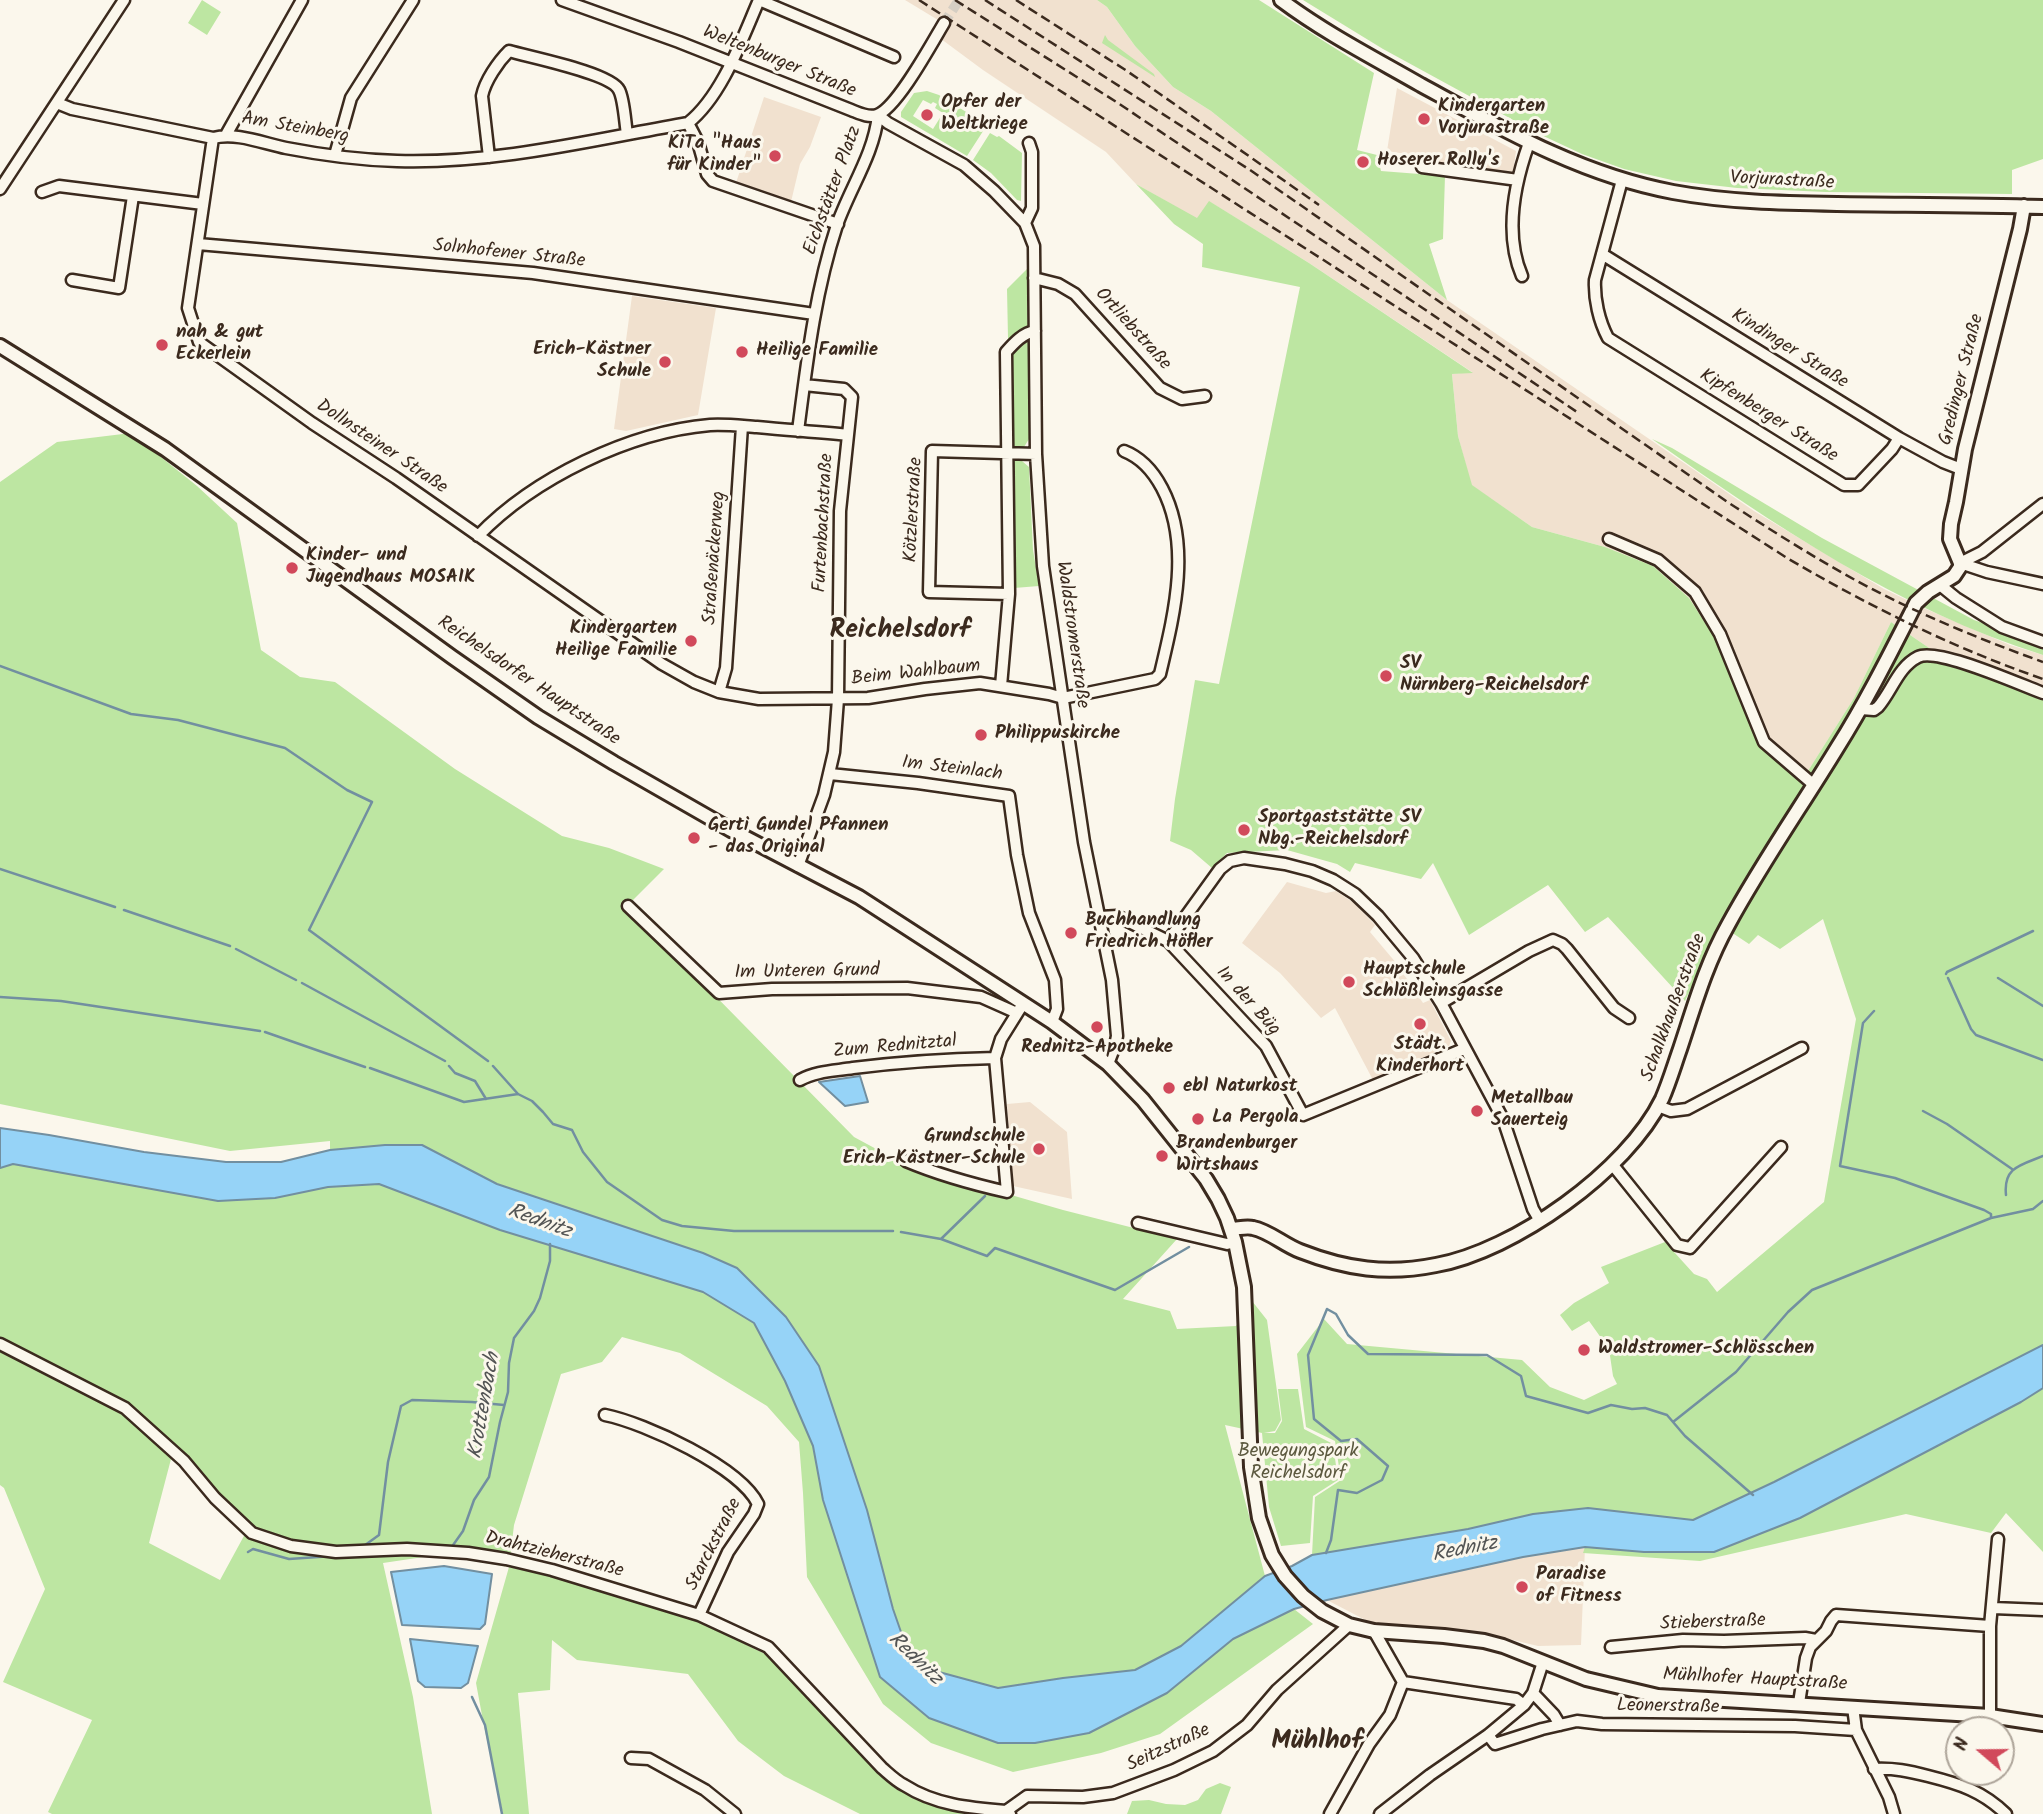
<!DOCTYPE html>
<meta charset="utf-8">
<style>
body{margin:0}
#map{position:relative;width:2043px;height:1814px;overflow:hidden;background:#fbf7ec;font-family:Kalam,sans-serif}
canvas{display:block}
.north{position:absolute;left:1945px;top:1716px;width:70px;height:70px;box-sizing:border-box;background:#fbf7ec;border:2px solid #aea59a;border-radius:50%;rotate:290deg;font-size:19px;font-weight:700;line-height:28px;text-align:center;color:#3b2a1e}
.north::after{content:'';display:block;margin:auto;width:24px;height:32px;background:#d1495b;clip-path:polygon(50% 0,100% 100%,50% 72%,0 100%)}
</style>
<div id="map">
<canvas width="2043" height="1814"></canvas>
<div class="north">N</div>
</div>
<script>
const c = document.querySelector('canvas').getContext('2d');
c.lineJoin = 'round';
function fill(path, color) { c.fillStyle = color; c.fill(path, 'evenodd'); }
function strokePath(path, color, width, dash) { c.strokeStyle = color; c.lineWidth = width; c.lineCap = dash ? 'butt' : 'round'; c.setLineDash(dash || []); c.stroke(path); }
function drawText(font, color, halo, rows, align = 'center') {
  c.font = font + ' Kalam,sans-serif'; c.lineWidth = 6; c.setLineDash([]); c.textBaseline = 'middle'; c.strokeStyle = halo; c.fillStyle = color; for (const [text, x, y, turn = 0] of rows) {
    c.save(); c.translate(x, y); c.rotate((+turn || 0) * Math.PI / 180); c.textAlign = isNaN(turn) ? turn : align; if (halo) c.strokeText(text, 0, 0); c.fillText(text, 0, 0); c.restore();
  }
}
fill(new Path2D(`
 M905,0H1097L1107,7L1135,46L1173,87L1211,111L1447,300L1754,511L1884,589L1926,609L2010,645L2043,655V692L1935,652L1891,622L1854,698L1801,782L1765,750L1715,638L1689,598L1653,566L1605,547L1532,527L1471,485L1458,436L1452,374L1472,372L1309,263L1210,202L1197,219L1136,184L1106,152L983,70L933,33L938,20Z
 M1397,88L1516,151L1513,173L1434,162L1431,158L1387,151Z
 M764,97L821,117L810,147L800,164L790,206L735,186Z
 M632,296L716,308L698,415L626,431L614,429Z
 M1287,882L1326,893L1336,891L1354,903L1375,925L1370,932L1397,964L1423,1003L1430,1000L1451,1041L1449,1046L1373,1080L1335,1008L1321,1018L1280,973L1242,943Z
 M1030,1102L1067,1132L1072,1199L1013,1186L1007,1104Z
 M1585,1547L1581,1645L1538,1646L1475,1631L1373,1624L1327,1600L1523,1557Z`), '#f1e1cf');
fill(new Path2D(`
 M202,0L221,12L207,35L188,23Z
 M1097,0H1259L1374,73L1357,150L1377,155L1381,171L1445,176L1443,239L1429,244L1447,300L1211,111L1173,87L1135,46L1107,7Z
 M1303,0H2043V159L2012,170V194L1826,192L1737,188L1676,181L1624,169L1582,154L1537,133L1383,49Z
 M1105,35L1108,40L1154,74L1155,77L1102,43Z
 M927,91L939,95L987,125L967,156L901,117V112L914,93ZM923,100L931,104L933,102L937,104L935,108L943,113L933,129L913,116Z
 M990,133L997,137L999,136L1022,153L1021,201L1017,200L991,173L973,160Z
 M1136,184L1197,218L1209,201L1309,263L1473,373L1452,374L1458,436L1472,485L1532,527L1605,547L1653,566L1689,598L1715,638L1765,750L1801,782L1854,698L1891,622L1935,652L2043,692V1345L1774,1482L1693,1520L1588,1508L1533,1514L1468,1529L1312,1555L1315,1497L1341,1480L1335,1441L1306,1427L1297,1354L1324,1319L1347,1344L1522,1360L1550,1387L1584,1400L1617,1384L1613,1376L1609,1349L1589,1321L1572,1331L1560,1315L1574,1303L1609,1283L1601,1267L1665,1242L1694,1274L1707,1279L1717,1292L1824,1202L1856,1019L1823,919L1780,949L1758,935L1749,944L1731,932L1705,959L1685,1001L1608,917L1585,932L1548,885L1469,935L1433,863L1421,879L1355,863L1350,872L1337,864L1287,850L1227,853L1212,868L1191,850L1170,841L1175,799L1195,680L1219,684L1300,287L1202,267L1203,244L1174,224Z
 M1027,269L1028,327L1026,332L1010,341L1008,338L1007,289Z
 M1029,338V439L1024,447H1010L1009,363L1012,349Z
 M131,433L197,486L237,523L261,650L300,677L335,682L455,769L562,836L609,848L664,869L627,906L854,1137L904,1164L1063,1210L1177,1239L1123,1299L1170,1311L1177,1329L1236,1326L1252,1301L1267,1320L1281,1420L1275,1431L1264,1433H1275L1282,1421L1278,1389H1298L1304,1429L1333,1444L1338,1480L1313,1496L1310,1543L1281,1546L1269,1507L1262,1433L1225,1425L1265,1576L1181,1646L1135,1670L1063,1678L998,1688L939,1672L909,1655L893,1609L867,1510L819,1366L703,1253L497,1184L422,1145H385L330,1150V1141L230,1151L0,1104V482L57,442Z
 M1652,439L1672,448L1822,538L1974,620L2043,644V655C1899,610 1774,525 1652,439Z
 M1011,461H1022L1029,467L1033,550L1039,586L1014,588Z
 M13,1164L275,1198L328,1187L379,1184L500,1230L703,1292L754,1323L785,1381L813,1446L823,1500L847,1574L929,1718L997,1743H1035L1167,1693L1233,1639L1294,1609L1313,1624L1160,1734L1101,1753L1013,1772L931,1743L883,1704L807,1577L803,1493L799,1442L767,1406L680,1353L622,1337L602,1362L561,1374L514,1525L509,1567L558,1578L653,1605L713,1628L765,1654L791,1679L885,1778L919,1801L964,1813L984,1814H860L784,1776L738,1741L688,1674L577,1660L552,1640L550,1690L518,1693L529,1814H503L484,1726L476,1683L509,1567L437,1555L383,1563L413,1697L432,1814H52L48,1812L92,1720L3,1682L45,1589L4,1488L0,1485V1168ZM134,1413L251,1523L220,1580L149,1543L171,1459Z
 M2043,1388V1552L2006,1513L1991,1533L1906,1514L1700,1561L1583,1553L1585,1547L1644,1552H1715L1896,1466L2021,1402Z
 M1220,1783L1231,1787L1221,1814H1127L1132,1801L1149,1800L1166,1804L1185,1805L1198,1800L1206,1789Z`), '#bde6a2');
const water = new Path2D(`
 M860,1076L868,1102L845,1106L819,1082Z
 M0,1128L49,1135L144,1152L226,1162H281L330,1150L385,1145H422L497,1184L703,1253L737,1268L786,1317L819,1366L867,1510L893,1609L909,1655L939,1672L998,1688L1063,1678L1135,1670L1181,1646L1265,1576L1292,1566L1312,1555L1468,1529L1533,1514L1588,1508L1693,1520L1774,1482L2043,1345V1388L2021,1402L1800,1518L1714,1552H1644L1585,1547L1523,1557L1327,1600L1294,1609L1233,1639L1167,1693L1089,1733L1035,1743H998L929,1718L880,1677L823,1500L813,1446L785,1381L754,1323L703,1292L500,1230L379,1184L328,1187L275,1198L218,1201L13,1164L0,1168Z
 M444,1566L492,1574L485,1624L480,1629L402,1625L391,1572Z
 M410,1639L478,1646L468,1683L461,1688L425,1687L418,1681Z`);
fill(water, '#96d3f7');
strokePath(water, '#728fa0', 2);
strokePath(new Path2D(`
 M0,666L131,714L178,720L285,748L347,790L372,802L309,930L488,1061
 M0,869L115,907
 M124,910L230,946
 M236,949L296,980
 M1946,974L1947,972L2033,931
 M1948,978L1971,1029L1976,1035L2043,1060
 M1998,978L2043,1006
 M302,983L445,1061
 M0,997L61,1001L260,1031
 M1874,1011L1863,1023L1840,1166L1895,1178L1984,1210L1991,1214V1218
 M265,1032L365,1067
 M449,1066L455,1073L475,1081L486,1099
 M493,1066L518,1094L532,1101L543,1112L553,1124L572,1130L583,1152L607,1182L662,1220L682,1226L734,1231H893
 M370,1068L464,1102L518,1094
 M1923,1111L1947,1124L2012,1169
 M2006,1195C2003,1167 2021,1165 2043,1156
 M901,1232L941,1239L987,1256L995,1248L1115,1290L1189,1247
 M941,1239L985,1196
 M1673,1422L1736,1372L1788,1312L1812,1290L1991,1218L2033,1209L2043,1201
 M361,1548L379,1535L388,1462L401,1406L412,1400L472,1402L504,1405
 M451,1548L463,1531L474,1500L489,1477L500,1422L508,1392L509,1363L514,1338L534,1311L540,1298L550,1261V1244
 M248,1552L253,1549L289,1559L333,1556
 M1326,1553L1331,1540L1338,1490L1357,1493L1382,1480L1388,1466L1357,1439L1341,1441L1314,1419L1308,1355L1327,1309L1336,1314L1348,1335L1368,1354L1487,1355L1521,1376L1526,1396L1588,1413L1611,1405L1632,1409L1645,1408L1667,1415L1685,1436L1753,1495
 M472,1697L485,1725L502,1814`), '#728fa0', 2.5);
strokePath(new Path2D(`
 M944,23L959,0`), '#d5cec3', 10, [10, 5]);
const minor = new Path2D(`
 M562,0L679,42L851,110C859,113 868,118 877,115C897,108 932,43 944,23
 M759,0L894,57
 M57,103L72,109L213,138C236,132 262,143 286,148C322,155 360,160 397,161C496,164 592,140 688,123C722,96 742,39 759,0
 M878,115L888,123L964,165L994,191L1025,223L1034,246L1036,454L1043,566L1084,842L1112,980L1117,1036L1115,1046L1108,1064
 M688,123L698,142L707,174L713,181L838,224
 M226,135L302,0
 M213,138L188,308L199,342L312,423L396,478L662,664L694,682L719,692L759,699L868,698L925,689L980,683L1049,694L1063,698L1155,679L1160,674C1174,615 1192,545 1162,488C1153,471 1142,458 1124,451
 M335,155L351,98L413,0
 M489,157L482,96C485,81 498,62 509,51C529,57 611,73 619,90C624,99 625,122 627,134
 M1422,167L1518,180
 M1622,180L1595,280C1594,299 1599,321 1608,338L1844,485H1858L1892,449L1899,438
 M0,189L124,0
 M42,192L59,186L203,204
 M1025,223L1032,208V152L1029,143
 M198,244L533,273L814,314
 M1602,254L1899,438L1943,462L1961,469
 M1522,276C1504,234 1514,185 1529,143
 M1034,278L1058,284L1075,294L1160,388L1182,399L1205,396
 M72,280L119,288L133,196
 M798,431C807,361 815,292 837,225C850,188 874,154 878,115
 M478,536C534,478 629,432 710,425C725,424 742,426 757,427C788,430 818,432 848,435
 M1609,539L1658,560L1695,592L1720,634L1764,742L1814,785
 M1960,563L1982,552L2043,504
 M1960,563L1987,572L2043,584
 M1940,585L1956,598L2002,627L2043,642
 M1009,594L929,592L932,451L1036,454
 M1001,686L1009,594L1006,352C1014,343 1023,333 1035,331
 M719,692L726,668L742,426
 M1861,709L1874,710L1878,707C1892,691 1898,667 1918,657C1937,647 2021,685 2043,693
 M830,774L918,783L1009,796L1017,855L1029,913L1055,980L1057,1009L1052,1022
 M798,866L824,795L834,752L838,699L840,511L852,397L844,389L804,385
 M628,906L719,993L772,989L907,988L981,997L1017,1013
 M1100,917L1117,916L1168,941L1266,1046L1303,1115L1464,1049
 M1168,941L1220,869L1230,861L1244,858L1285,864L1312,871L1333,880L1355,894L1378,916L1413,958L1441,1003L1503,1119L1533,1209L1540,1221
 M1441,1003L1529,951L1553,940L1562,944L1567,949L1614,1008L1629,1018
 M800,1080C816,1071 835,1071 853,1068C900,1062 948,1059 995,1058
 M1658,1106L1671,1111L1687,1109L1802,1048
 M906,1161C939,1175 972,1184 1007,1192L995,1058L1001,1039L1021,1007
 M1612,1164L1677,1245L1690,1248L1781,1147
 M1138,1223L1227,1244L1235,1242
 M0,1344L125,1408L184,1461L215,1498L252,1533L291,1546L336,1552L407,1549L468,1553L506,1559L552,1570L699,1615L768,1647L882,1768C889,1774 896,1781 904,1785C935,1805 970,1808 1006,1811L1010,1814
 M605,1415C645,1423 740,1467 758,1504L754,1514L728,1552L699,1615
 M1993,1608L2043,1610
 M1374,1631L1403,1682
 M1611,1647L1683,1640L1724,1641L1805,1638L1816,1640
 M1403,1682L1516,1699L1524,1705
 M1533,1693L1554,1715L1560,1725
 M1799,1703L1806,1658L1810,1647L1826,1631L1831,1621L1836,1615L1990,1626
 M1853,1707L1856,1730L1889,1797L1894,1814
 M1990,1716V1626L1998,1539
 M1488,1735L1495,1744L1542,1729L1577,1721L1602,1724L1795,1726L1856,1730
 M631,1758L649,1759L705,1790L735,1814
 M1874,1769C1894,1768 1909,1771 1928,1776C1960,1784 1982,1791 2006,1814
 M1006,1811L1027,1796L1083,1797L1113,1793L1174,1770L1213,1751L1247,1725L1277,1690L1349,1625
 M1330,1814L1369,1744L1390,1715L1403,1682
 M1380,1814L1430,1775L1488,1735L1524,1705L1533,1693L1543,1662`);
const major = new Path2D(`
 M1281,0C1325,33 1374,58 1421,85C1502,129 1581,175 1673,192C1727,202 1782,203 1837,204C1905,205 1974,205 2043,207
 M0,346L165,449L452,657L538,717L614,763L731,830L859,897L1052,1022L1108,1064L1143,1100L1206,1179L1218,1199L1227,1218L1235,1242L1244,1287L1251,1467L1259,1518L1272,1555L1285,1576L1303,1596L1322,1611L1349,1625L1374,1631L1444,1636L1484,1641L1503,1646L1586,1679L1658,1696L1990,1716L2043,1724
 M1231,1229C1238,1229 1246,1226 1253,1228C1269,1231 1284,1245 1300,1251C1346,1269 1387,1275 1436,1265C1514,1251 1627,1171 1662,1099C1669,1083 1674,1066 1680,1049C1694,1007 1706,964 1728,925C1761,864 1801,807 1837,748C1866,702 1891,652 1916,603L1928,592L1954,576L1960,567V563L1950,539L1951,524L1956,502L1965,449L2020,229L2024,206`);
strokePath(minor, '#3b2a1e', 15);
strokePath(major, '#3b2a1e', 18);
strokePath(minor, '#fbf7ec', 10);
strokePath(major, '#fbf7ec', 12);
strokePath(new Path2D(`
 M919,0L1787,558C1871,607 1951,647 2043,679
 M955,0L1118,103L1580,414
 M985,0L1250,170L1729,503C1771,530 1813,557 1857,581C1916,613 1979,639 2043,662
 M1016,0L1127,71L1319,205`), '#3b2a1e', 2.5, [10, 5]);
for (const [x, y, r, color] of [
 [927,115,7,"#d1495b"],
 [1424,119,7,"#d1495b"],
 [775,156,7,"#d1495b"],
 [1363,162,7,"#d1495b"],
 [162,345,7,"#d1495b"],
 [742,352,7,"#d1495b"],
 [665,362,7,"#d1495b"],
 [292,568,7,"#d1495b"],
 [691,641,7,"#d1495b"],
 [1386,676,7,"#d1495b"],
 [981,735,7,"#d1495b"],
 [1244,830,7,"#d1495b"],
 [694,838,7,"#d1495b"],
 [1071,933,7,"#d1495b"],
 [1349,982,7,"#d1495b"],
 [1420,1024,7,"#d1495b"],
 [1097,1027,7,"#d1495b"],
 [1169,1088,7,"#d1495b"],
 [1477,1111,7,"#d1495b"],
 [1198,1119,7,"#d1495b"],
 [1039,1149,7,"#d1495b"],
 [1162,1156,7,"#d1495b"],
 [1584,1350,7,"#d1495b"],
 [1522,1587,7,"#d1495b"]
]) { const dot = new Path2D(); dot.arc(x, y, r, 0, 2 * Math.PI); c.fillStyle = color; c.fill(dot); strokePath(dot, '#fbf7ec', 2.5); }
drawText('19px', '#3b2a1e', '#fbf7ec', [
 ["Weltenburger Straße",779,63,22],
 ["Am Steinberg",295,129,10],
 ["Vorjurastraße",1782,182,3],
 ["Eichstätter Platz",834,191,-70],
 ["Solnhofener Straße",509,255,6],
 ["Ortliebstraße",1132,330,48],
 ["Kindinger Straße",1789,350,32],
 ["Gredinger Straße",1963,380,-76],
 ["Kipfenberger Straße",1768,417,32],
 ["Dollnsteiner Straße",381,448,34],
 ["Kötzlerstraße",915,510,-87],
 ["Furtenbachstraße",825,523,-87],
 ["Straßenäckerweg",716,558,-86],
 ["Waldstromerstraße",1071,635,82],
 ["Beim Wahlbaum",916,674,-6],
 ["Reichelsdorfer Hauptstraße",528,682,34],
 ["Im Steinlach",952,770,7],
 ["Im Unteren Grund",807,973,-1],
 ["In der Büg",1247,1002,48],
 ["Schalkhaußerstraße",1675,1008,-70],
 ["Zum Rednitztal",895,1048,-5],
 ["Starckstraße",715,1545,-63],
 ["Drahtzieherstraße",554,1556,14],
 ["Stieberstraße",1713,1624,-2],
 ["Mühlhofer Hauptstraße",1755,1681,3],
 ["Leonerstraße",1668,1708,1],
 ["Seitzstraße",1169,1749,-25]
]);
drawText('bold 19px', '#3b2a1e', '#fbf7ec', [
 ["Opfer der",941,104],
 ["Weltkriege",941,126],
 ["Kindergarten",1438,108],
 ["Vorjurastraße",1438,130],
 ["KiTa \"Haus",761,145,"right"],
 ["für Kinder\"",761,167,"right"],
 ["Hoserer Rolly's",1377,162],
 ["nah & gut",176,334],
 ["Eckerlein",176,356],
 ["Erich-Kästner",651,351,"right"],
 ["Schule",651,373,"right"],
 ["Heilige Familie",756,352],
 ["Kinder- und",306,557],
 ["Jugendhaus MOSAIK",306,579],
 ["Kindergarten",677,630,"right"],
 ["Heilige Familie",677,652,"right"],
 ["SV",1400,665],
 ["Nürnberg-Reichelsdorf",1400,687],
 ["Philippuskirche",995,735],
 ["Sportgaststätte SV",1258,819],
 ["Nbg.-Reichelsdorf",1258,841],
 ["Gerti Gundel Pfannen",708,827],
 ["- das Original",708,849],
 ["Buchhandlung",1085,922],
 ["Friedrich Höfler",1085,944],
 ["Hauptschule",1363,971],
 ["Schlößleinsgasse",1363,993],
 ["Städt.",1420,1046,"center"],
 ["Kinderhort",1420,1068,"center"],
 ["Rednitz-Apotheke",1097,1049,"center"],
 ["ebl Naturkost",1183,1088],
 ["Metallbau",1491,1100],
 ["Sauerteig",1491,1122],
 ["La Pergola",1212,1119],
 ["Grundschule",1025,1138,"right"],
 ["Erich-Kästner-Schule",1025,1160,"right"],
 ["Brandenburger",1176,1145],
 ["Wirtshaus",1176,1167],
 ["Waldstromer-Schlösschen",1598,1350],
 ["Paradise",1536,1576],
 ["of Fitness",1536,1598]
], 'left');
drawText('19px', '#5c593f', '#fbf7ec', [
 ["Bewegungspark",1298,1453],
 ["Reichelsdorf",1298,1475]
]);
drawText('italic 21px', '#525454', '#fbf7ec', [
 ["Rednitz",539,1223,20],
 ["Krottenbach",486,1406,-80],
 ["Rednitz",1465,1551,-11],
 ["Rednitz",914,1660,44]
]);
drawText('bold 26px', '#3b2a1e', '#fbf7ec', [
 ["Reichelsdorf",900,633],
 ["Mühlhof",1317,1744]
]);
</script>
